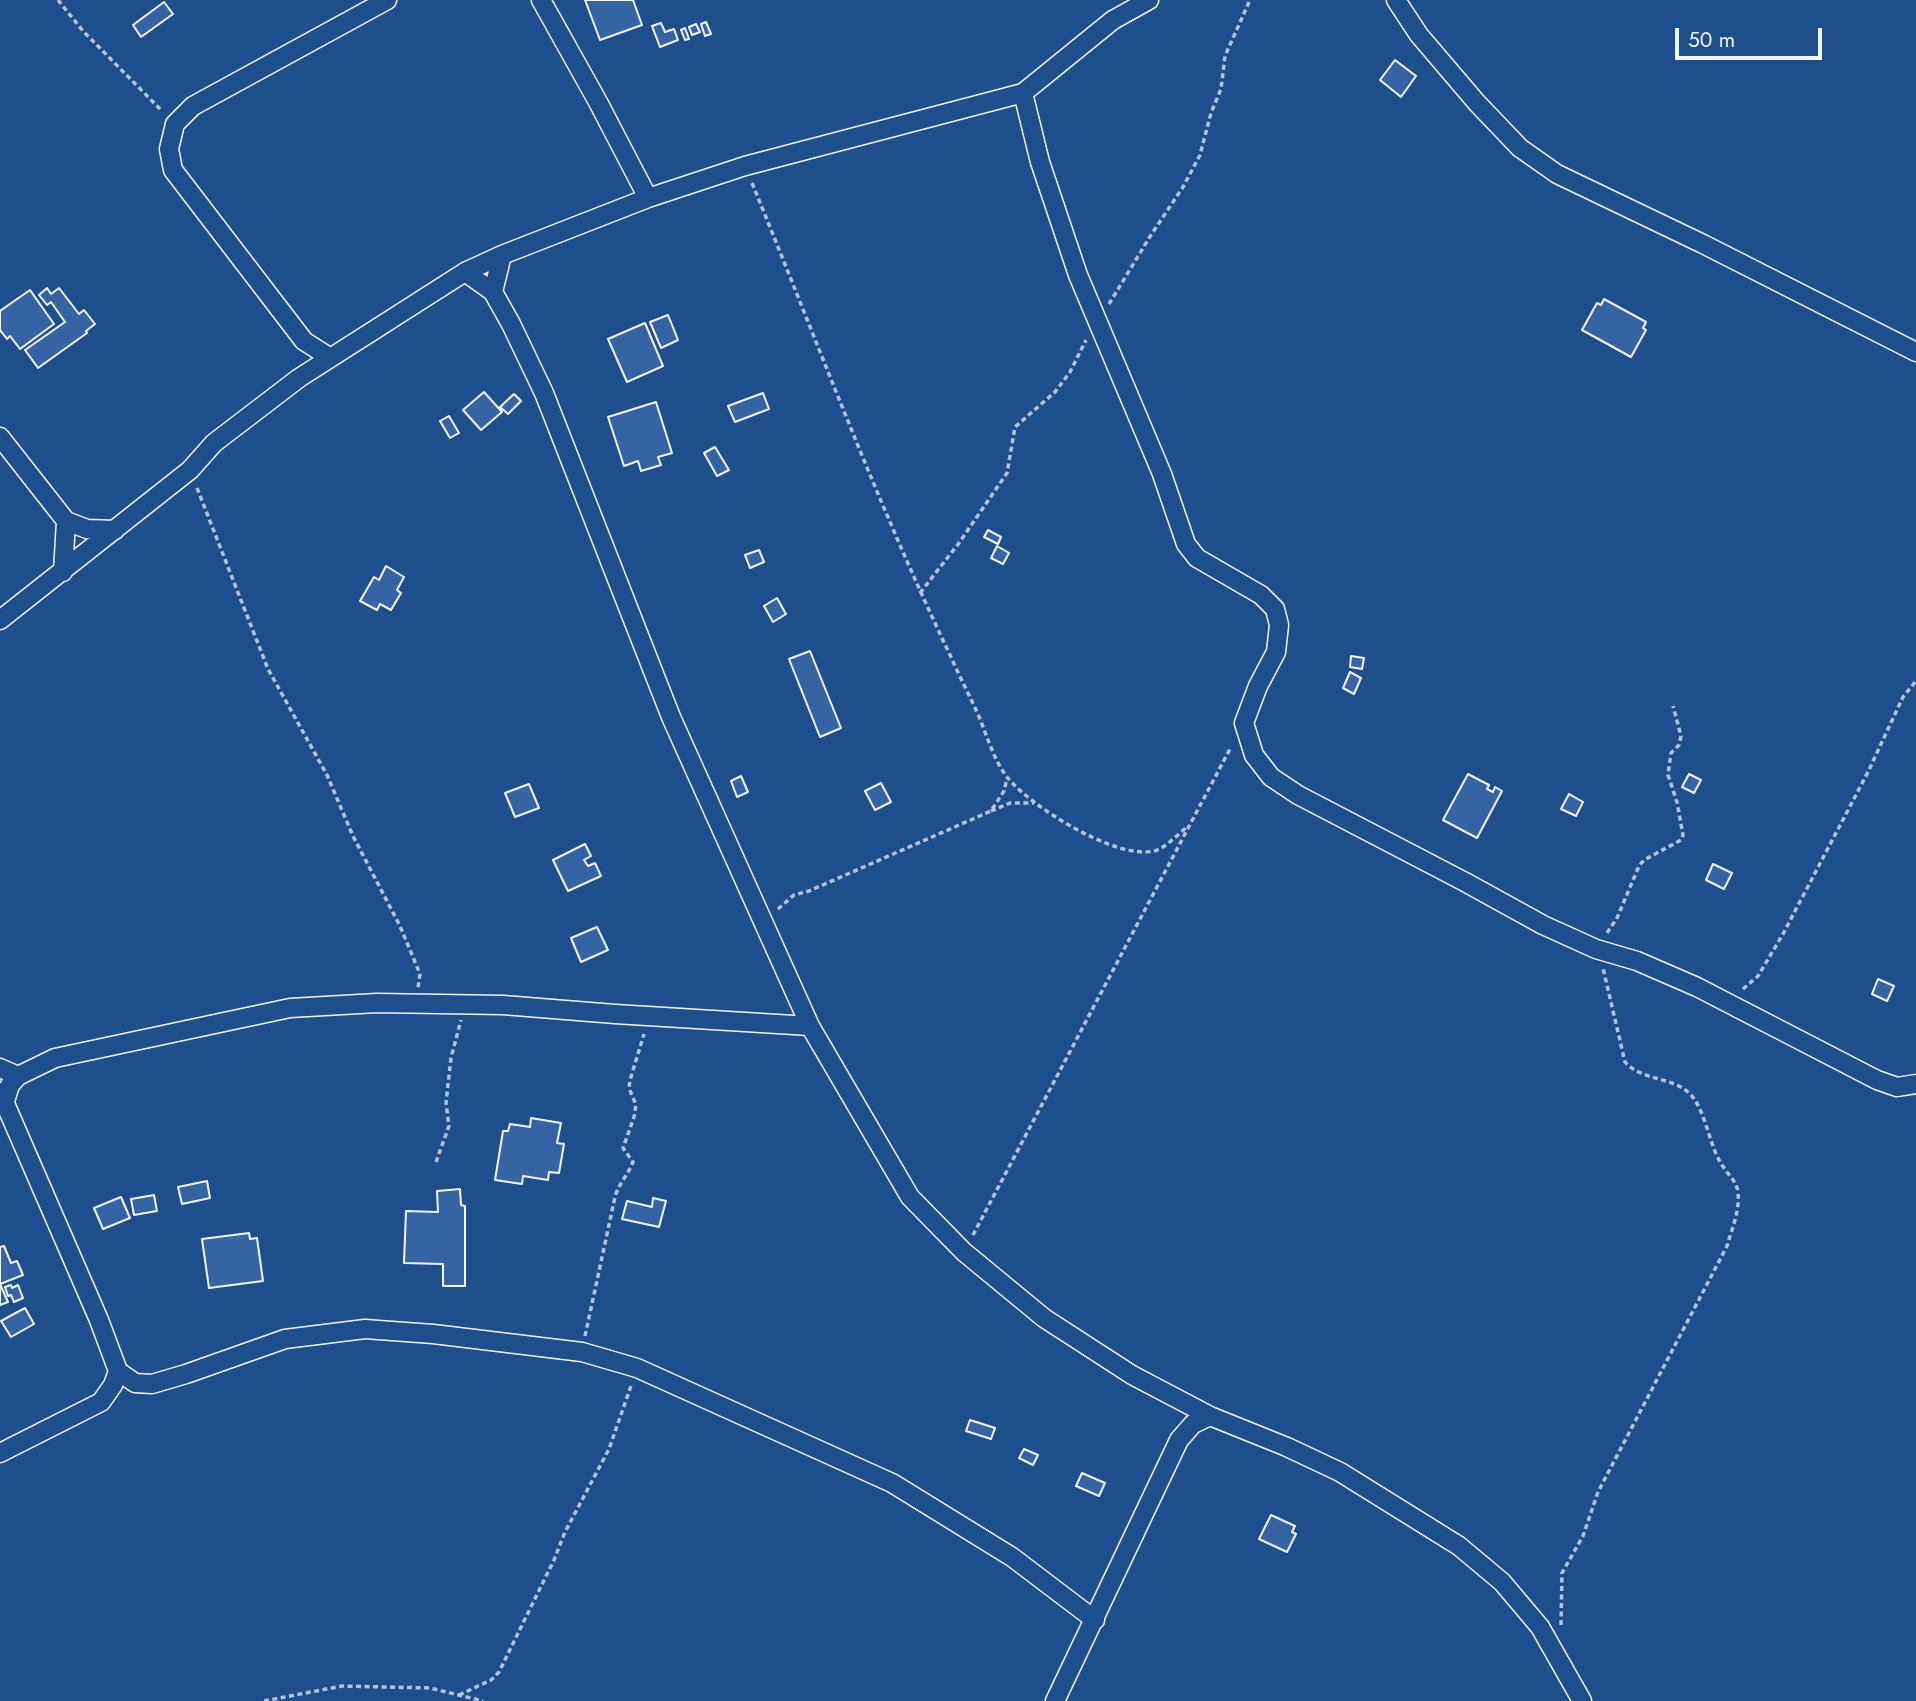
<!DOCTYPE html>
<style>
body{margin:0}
#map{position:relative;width:1916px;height:1701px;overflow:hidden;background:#1f4e8c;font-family:Jost,sans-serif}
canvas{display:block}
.scale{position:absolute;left:1675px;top:28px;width:147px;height:32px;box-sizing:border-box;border:4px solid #f2f6ff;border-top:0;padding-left:9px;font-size:21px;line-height:24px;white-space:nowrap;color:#f2f6ff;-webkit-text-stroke:5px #1f4e8c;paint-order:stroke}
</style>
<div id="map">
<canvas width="1916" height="1701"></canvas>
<div class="scale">50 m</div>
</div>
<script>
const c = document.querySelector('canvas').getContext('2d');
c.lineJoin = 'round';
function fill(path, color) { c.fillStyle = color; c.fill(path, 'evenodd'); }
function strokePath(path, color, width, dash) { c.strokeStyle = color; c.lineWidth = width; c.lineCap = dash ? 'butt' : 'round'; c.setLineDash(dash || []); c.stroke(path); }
const building = new Path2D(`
 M585,0H633L642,25L600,40Z
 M164,2L173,14L141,37L133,25Z
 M706,22L711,34L705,36L701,24Z
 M661,23L665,32L674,29L678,40L660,47L652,26Z
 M696,24L700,32L692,35L689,27Z
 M685,28L689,39L685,40L681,30Z
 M1395,60L1416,76L1401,97L1380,80Z
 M47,288L51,294L59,288L79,314L84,310L95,324L86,331L87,333L38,368L25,350L65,322L51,302L47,305L39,295Z
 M30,290L54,324L20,349L10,336L7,339L0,330V311Z
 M1604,299L1646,322L1643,328L1646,330L1631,357L1582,330L1597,303L1601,305Z
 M668,315L678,340L661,348L650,322Z
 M645,323L663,366L627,382L608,339Z
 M484,392L502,412L481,430L463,410Z
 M763,393L769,409L735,422L728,406Z
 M514,394L521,401L508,414L500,407Z
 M656,402L672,453L658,457L661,465L641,471L638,461L624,466L608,417Z
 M449,416L459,433L450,438L440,421Z
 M715,447L729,470L717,476L704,453Z
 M988,530L1001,537L998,544L984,537Z
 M997,546L1009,553L1003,564L991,558Z
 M759,550L764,562L750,568L745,555Z
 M386,566L404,577L397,590L401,593L391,610L380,604L377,610L360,601L374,577L379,580Z
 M777,598L786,614L773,622L764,606Z
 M810,651L841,728L820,737L789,659Z
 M1351,656L1364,658L1362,669L1350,667Z
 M1350,672L1361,678L1354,694L1343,688Z
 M1468,774L1489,785L1487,789L1493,792L1495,787L1502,791L1477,838L1443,820Z
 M1689,774L1701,780L1694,793L1682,787Z
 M741,776L748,792L737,797L731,781Z
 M881,783L891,802L875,810L865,791Z
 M529,784L539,808L515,817L505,793Z
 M1569,794L1583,802L1576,816L1561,809Z
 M585,844L591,856L584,860L588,866L595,863L601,876L568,891L553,860Z
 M1713,864L1732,873L1724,889L1706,880Z
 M597,927L608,950L581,962L571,938Z
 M1878,979L1894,986L1887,1001L1872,994Z
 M531,1118L561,1123L557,1143L564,1144L559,1173L549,1172L548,1180L523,1176L522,1184L495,1180L503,1131H508L510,1124L530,1127Z
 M207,1181L210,1198L182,1204L178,1187Z
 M460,1189L461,1205L465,1206V1286H443V1264L404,1263L406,1211L438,1212L437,1191Z
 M154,1195L157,1211L134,1215L131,1199Z
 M121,1197L130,1218L103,1229L94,1208Z
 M653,1198L666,1201L659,1227L622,1219L627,1201L652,1207Z
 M249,1233L250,1239L257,1238L263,1281L209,1288L202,1239Z
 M4,1246L11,1263L17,1261L23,1275L0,1284L8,1302L0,1305V1247Z
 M11,1285L12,1288L18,1285L23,1298L14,1302L11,1295L8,1296L5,1287Z
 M25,1308L34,1324L11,1337L1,1321Z
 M970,1420L995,1428L991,1439L966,1431Z
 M1024,1449L1038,1455L1033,1465L1019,1458Z
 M1082,1473L1105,1483L1099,1496L1076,1486Z
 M1271,1515L1295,1526L1292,1532L1296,1534L1287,1552L1259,1539Z`);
fill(building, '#3563a3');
strokePath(building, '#f2f6ff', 2);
const minor = new Path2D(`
 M541,0L598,102L648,198
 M1396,0L1419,35L1477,103L1520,148L1557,174L1703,244L1916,352
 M1023,93L1040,162L1078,275L1162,474L1186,544L1197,558L1261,595L1275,609L1279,625L1276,652L1258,686L1244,723L1254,755L1271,777L1298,795L1465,882L1543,925L1596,949L1637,961L1697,987L1877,1080L1897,1087L1916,1084
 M465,272L493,292L511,324L544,393L671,717L810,1026L910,1197L964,1252L1044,1318L1132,1375L1210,1416
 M493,292L502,255
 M329,357L304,341L173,170L169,149L175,124L193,106L387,0
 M0,437L66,521L87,529L115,530
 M63,572L66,521
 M0,620L190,470L214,443L299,378L465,272L502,255L648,198L745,166L1023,93L1113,20L1149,0
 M0,1068L18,1076
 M0,1092L99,1320L118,1371L135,1383L152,1384L186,1374L285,1339L365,1329L433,1334L582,1352L637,1368L892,1483L1012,1557L1095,1620
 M5,1101L10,1085L18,1076L55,1058L290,1008L377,1003L503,1005L615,1014L810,1026
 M0,1453L101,1402L113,1385L118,1371
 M1055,1701L1179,1440L1193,1424L1210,1416L1287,1447L1340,1472L1459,1546L1502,1582L1540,1627L1582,1701`);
strokePath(minor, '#f2f6ff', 21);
strokePath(new Path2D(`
 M58,0L83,31L162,111
 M752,183C817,341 877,503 951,657C960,678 971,698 980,719C988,739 994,760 1007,777C1031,807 1116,860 1154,851C1166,848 1178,834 1188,826
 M1109,304L1151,235L1183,187L1200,155L1211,113L1221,89L1225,56L1250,0
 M197,488L268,669L327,775L353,836L400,926L420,974L418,988
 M920,593L959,543L1007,473L1015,427L1055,392L1070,372L1086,340
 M991,811L1010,803H1034
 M778,909L794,895L809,891L991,811L1004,791L1007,778
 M1607,933L1617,918L1639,866L1644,860L1681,840L1683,835L1677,802L1668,775L1671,753L1679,745L1681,736L1673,706
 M1743,989L1758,976L1783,934L1868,772L1903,697L1916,681
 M436,1162L449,1126L446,1103L451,1058L461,1020
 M973,1235L1231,747
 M585,1336L615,1197C619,1183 628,1175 633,1162L623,1148L634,1117L636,1105L629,1088L630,1080L644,1034
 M1561,1625L1562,1573L1583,1536L1598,1492L1727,1246C1732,1228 1740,1211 1738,1193C1737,1181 1728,1175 1722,1165C1708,1144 1706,1108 1688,1092C1669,1076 1642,1081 1625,1062L1603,968
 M459,1695L491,1680L499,1672L554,1560L565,1532L609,1449L632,1383
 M264,1701L342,1686L430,1688L483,1701`), '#b3c4dc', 3.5, [5, 3.5]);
strokePath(minor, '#1f4e8c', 18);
</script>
